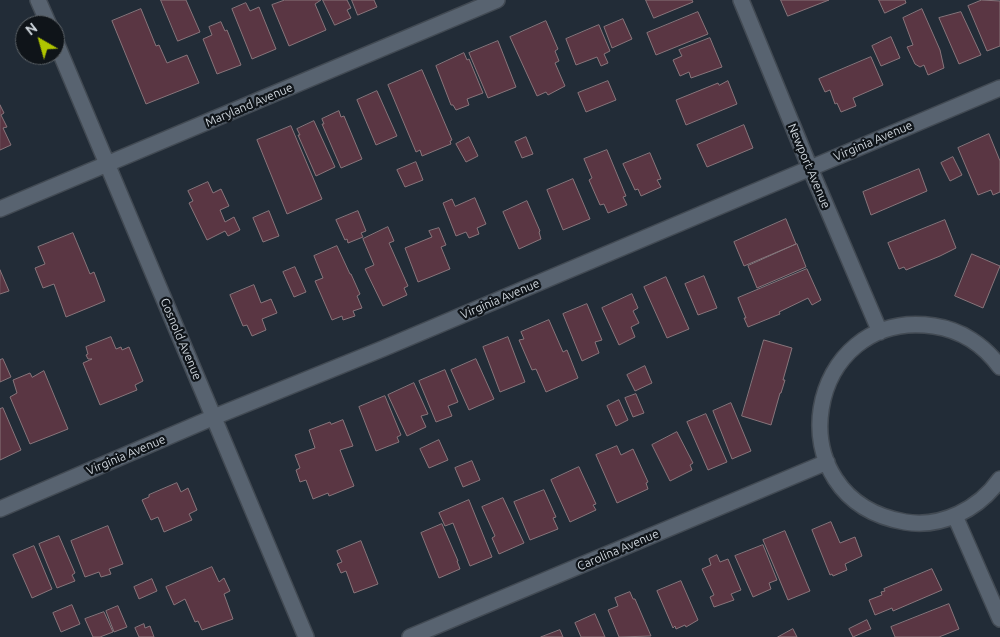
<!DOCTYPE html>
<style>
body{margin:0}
#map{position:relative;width:1000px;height:637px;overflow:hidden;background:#222c37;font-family:Ubuntu,sans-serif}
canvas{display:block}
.north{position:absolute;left:15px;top:15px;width:50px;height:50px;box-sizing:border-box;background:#0f1419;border:1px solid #5c6267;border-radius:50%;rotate:322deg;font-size:14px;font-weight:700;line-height:20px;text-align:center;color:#cfd6dd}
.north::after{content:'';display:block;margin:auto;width:18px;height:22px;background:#b0c500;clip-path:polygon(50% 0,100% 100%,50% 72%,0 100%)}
</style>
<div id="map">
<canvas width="1000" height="637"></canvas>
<div class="north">N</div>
</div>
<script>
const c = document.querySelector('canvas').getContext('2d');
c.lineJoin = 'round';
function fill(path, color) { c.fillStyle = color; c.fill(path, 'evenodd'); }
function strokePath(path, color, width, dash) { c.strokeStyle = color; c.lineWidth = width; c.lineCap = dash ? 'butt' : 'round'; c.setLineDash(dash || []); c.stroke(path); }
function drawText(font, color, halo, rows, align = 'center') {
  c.font = font + ' Ubuntu,sans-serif'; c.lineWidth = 4.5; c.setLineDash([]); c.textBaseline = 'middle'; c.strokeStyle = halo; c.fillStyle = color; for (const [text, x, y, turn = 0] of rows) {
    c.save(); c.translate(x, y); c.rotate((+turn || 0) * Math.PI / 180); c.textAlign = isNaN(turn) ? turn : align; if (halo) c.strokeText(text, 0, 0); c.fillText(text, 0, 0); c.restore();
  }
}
const building = new Path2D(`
 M161,0H186L200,32L178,41Z
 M285,0H321L315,4L326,30L289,46L272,5Z
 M323,0H347L351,8L347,10L351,18L335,25Z
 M352,0H374L377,7L358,15Z
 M646,0H692L693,2L654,18Z
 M781,0H829L788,16Z
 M879,0H905L906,3L885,13Z
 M982,0L1000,1V46L987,51L968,6Z
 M246,3L250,11L259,7L276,49L252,59L232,9Z
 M141,9L156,46L159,45L167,63L187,55L199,83L146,104L112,21Z
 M922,9L940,50L944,68L928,75L924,65L920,67L915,64L907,47L913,45L903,18Z
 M698,12L708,34L656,55L647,33Z
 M961,12L981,55L959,64L939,18Z
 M623,19L632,39L612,48L604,27Z
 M546,21L558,49L555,51L559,61L555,63L565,86L548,95L546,92L537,96L510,37Z
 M221,22L225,31L227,30L241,65L217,74L203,39L212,35L209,27Z
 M599,25L610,51L604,54L608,63L601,66L597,57L576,65L566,39Z
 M891,37L900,58L881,66L872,46Z
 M710,38L722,67L691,78L689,72L680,76L673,60L682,56L679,50Z
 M498,41L516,87L488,98L469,53Z
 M464,53L467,60L469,59L483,93L467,99L469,105L456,110L453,105H451L436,66Z
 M871,57L883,85L853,98L856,106L841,112L837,103L835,104L830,90L825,92L819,79Z
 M422,70L452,140L450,141L451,144L422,156L420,150L416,152L388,85Z
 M608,81L616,100L586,112L578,93Z
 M728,81L737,104L686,125L676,100L718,83L719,85Z
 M377,91L397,136L376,145L357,100Z
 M0,105L4,113L1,115L7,127L3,128L11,145L0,150Z
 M339,111L341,117L344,116L362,159L341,168L322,124H324L322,119Z
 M314,121L335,167L316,176L298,135H300L297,129Z
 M744,125L753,148L707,167L697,145Z
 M291,126L322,199L287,214L257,140Z
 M989,134L1000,161V192L993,195L991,190L978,195L958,148Z
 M469,137L478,156L466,162L456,144Z
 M526,137L533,154L522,158L515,142Z
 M607,150L626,196L623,197L627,205L608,213L604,204L600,205L589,180L592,178L584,159Z
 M650,153L661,179L657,180L661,187L641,196L638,189L635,190L623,164Z
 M953,157L962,175L950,181L941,163Z
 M416,162L423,180L405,187L397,170Z
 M919,169L927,191L871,215L863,192Z
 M573,179L590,219L563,230L547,190Z
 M208,182L213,193L221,189L229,206L220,210L225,222L234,217L240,230L228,236L225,231L207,240L189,203L193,201L188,191Z
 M475,198L486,224L477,228L479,234L469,238L466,232L456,236L443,203L452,199L455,206Z
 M527,201L540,231L539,232L541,239L519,249L503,212Z
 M269,211L279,236L263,242L253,218Z
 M358,211L366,231L361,233L363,237L348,243L347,239L345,240L336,220Z
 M786,219L796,244L744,266L734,242Z
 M945,220L956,248L940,256L906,270L904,267L899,269L888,243Z
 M388,227L394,241L389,243L408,286L404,288L407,295L383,306L365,269L374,265L363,239Z
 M439,228L446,245L441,247L450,269L418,282L405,248L432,237L429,231Z
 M73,233L90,274L94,272L105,301L66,317L54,284L43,288L35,268L45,264L38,247Z
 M797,244L806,267L757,288L748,266Z
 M337,246L350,274H351L360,294L357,296L362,308L353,311L355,316L343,320L342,316L332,320L315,281L323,278L314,256Z
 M972,254L1000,266L983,308L955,296Z
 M295,267L306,292L294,297L283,272Z
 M807,269L821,300L812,305L808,298L779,312L780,314L748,327L744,318H746L738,298Z
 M0,270L9,291L0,294Z
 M704,276L717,308L698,315L685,284Z
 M666,277L689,329L667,338L644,287Z
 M254,285L261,303L271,299L277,313L262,319L266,330L252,336L247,325L243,326L230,295Z
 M632,294L638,308L633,311L639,323L631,327L635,337L619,345L602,308Z
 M587,304L602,340L595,342L599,353L582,361L563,314Z
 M549,320L563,352L567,350L578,378L546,392L536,369L532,370L519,340L524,339L521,332Z
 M111,337L116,349L121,347L122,350L129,347L143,381L135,385L137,390L100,405L83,363L92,359H88L86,355L88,354L86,347Z
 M508,337L525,382L500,392L483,347Z
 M764,340L792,348L783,380H785L781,393H780L771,425L742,416Z
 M3,359L11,377L0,382V360Z
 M476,359L494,399L469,410L451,370Z
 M645,366L652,383L635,391L627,375Z
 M445,370L458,402L448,406L452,416L436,422L419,381Z
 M44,371L68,429L30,444L10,397L17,393L13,380L30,373L32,377Z
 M414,383L428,414L421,416L426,427L407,436L388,395Z
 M636,394L644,413L633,417L625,398Z
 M385,396L401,435L397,437L399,442L376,451L359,407Z
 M619,400L628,420L616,426L607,406Z
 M731,403L751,451L732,459L713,411Z
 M3,408L21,450L0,460V409Z
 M706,414L727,462L708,470L687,422Z
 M343,420L353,446L340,450L354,486L329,496L328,493L313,499L306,480L300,482L296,470L300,468L295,455L315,448L309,430L330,422L331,424Z
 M677,432L693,463L690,465L692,470L670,481L652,445Z
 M439,440L448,460L429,468L420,449Z
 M617,446L621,455L633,449L648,482L646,483L648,489L617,503L596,455Z
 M472,461L480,480L463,487L455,468Z
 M579,467L596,504L593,505L596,510L570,522L551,480Z
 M177,483L181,492L188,488L197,510L189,514L192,520L164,532L158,517L151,520L142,500L149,497V495Z
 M544,490L556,517L553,518L558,529L530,540L514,502Z
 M503,498L524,543L499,554L492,538L495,536L482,507Z
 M469,500L492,557L470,566L453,523L445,526L439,513Z
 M831,522L840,543L855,537L862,556L845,564L847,570L833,576L832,574L830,575L812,530Z
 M442,524L458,561H457L460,569L439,578L421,533Z
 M108,526L123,564L109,569L111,574L101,577L99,572L85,577L71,541Z
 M785,531L810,591L788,600L763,540Z
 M59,536L75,573L72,575L75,581L57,588L39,544Z
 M361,541L378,584L354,593L346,571L341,573L337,564L342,562L337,551Z
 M763,545L777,580L769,583L771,589L753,597L735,556Z
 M34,546L52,589L32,598L13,555Z
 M717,555L720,562L728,559L741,590L731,594L734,600L714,607L710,597L714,595L702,569L711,565L709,559Z
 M212,567L219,582L224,578L230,591L224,594L233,619L202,630L198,621L195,622L185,599L174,605L166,587Z
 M932,569L942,590L893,611L892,608L875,615L869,600L882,595L881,592L885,591L884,589Z
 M152,579L157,591L139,599L134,587Z
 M681,581L698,620L686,627L685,625L676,629L675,626L673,628L657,591Z
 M630,592L633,599H635L651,636L619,637L608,610L618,606L615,598Z
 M949,604L959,629L939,637H895L891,627Z
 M72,605L80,624L61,632L53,613Z
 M118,606L127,627L114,632L106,611Z
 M104,612L113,632L100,637H93L85,619Z
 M595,614L605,637H581L575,623Z
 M867,620L871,629L853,637L849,629Z
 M144,624L145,628L150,626L154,637H139L135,628Z
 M793,629L797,637H778Z
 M560,630L563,637H541Z`);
fill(building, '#5a3643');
strokePath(building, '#88757b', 1);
const street = new Path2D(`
 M38,0L49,25
 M741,0L810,168L880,332
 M55,40L306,637
 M0,209L497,0
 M1000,367C984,345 961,330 934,326C805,307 772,499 905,522C942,528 979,509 1000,479
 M0,509L214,417L382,349L1000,88
 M955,516L1000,619
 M410,637L827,462`);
strokePath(street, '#424a53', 18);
strokePath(street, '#586370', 15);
drawText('12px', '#cfd6dd', '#0f1419', [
 ["Maryland Avenue",249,105,-23],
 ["Virginia Avenue",873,141,-23],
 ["Newport Avenue",809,166,67],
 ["Virginia Avenue",500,299,-23],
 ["Gosnold Avenue",181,339,67],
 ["Virginia Avenue",126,455,-23],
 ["Carolina Avenue",618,550,-23]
]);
</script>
